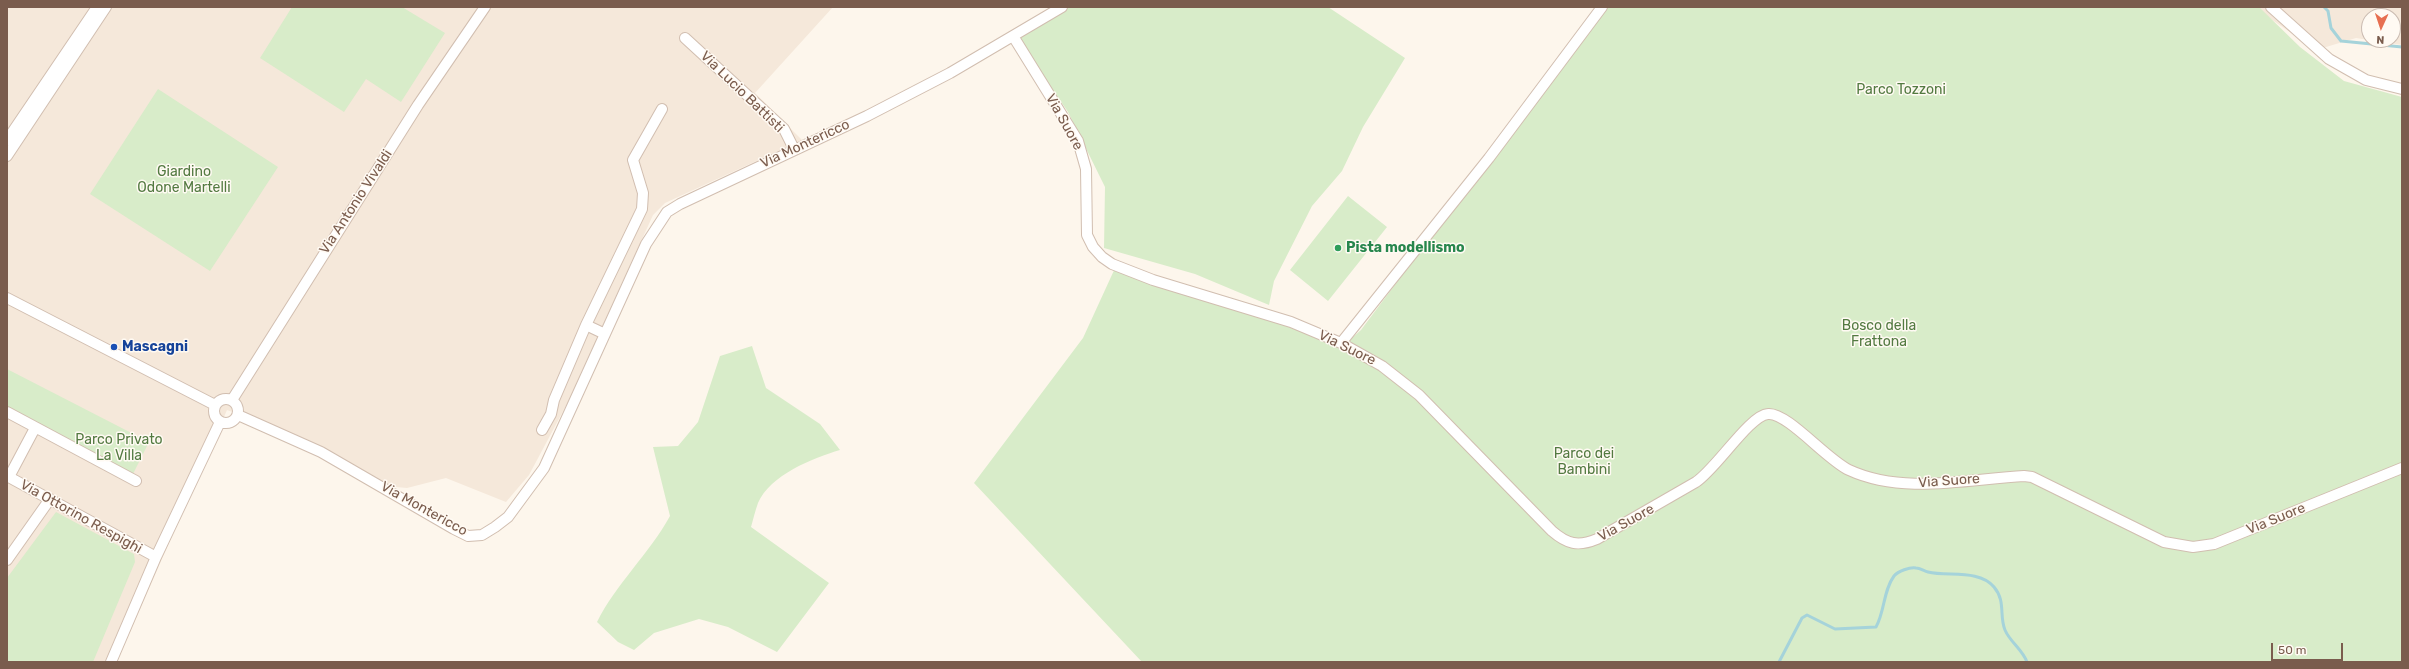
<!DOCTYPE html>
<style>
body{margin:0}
#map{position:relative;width:2409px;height:669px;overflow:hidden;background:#fdf6ec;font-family:Rubik,sans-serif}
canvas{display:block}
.frame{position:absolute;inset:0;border:8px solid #7a5c4d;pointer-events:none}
.north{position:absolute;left:2361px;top:8px;width:40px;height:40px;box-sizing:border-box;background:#fffaf3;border:1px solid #cabbb1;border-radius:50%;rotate:183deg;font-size:11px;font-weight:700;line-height:16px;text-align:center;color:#7a5c4d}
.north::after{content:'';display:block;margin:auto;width:14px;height:18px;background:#e76f51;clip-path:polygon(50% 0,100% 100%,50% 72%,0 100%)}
.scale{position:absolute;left:2271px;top:643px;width:72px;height:18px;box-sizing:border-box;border:2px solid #7a5c4d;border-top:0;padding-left:5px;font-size:12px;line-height:14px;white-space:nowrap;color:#7a5c4d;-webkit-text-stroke:3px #fffaf3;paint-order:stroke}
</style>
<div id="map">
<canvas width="2409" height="669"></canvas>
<div class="frame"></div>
<div class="north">N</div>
<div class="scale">50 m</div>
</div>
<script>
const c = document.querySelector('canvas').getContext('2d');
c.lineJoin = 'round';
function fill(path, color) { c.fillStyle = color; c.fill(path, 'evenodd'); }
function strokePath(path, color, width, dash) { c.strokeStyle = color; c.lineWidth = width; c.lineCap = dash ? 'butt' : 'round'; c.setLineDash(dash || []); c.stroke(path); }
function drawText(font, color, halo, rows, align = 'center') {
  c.font = font + ' Rubik,sans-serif'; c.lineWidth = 3; c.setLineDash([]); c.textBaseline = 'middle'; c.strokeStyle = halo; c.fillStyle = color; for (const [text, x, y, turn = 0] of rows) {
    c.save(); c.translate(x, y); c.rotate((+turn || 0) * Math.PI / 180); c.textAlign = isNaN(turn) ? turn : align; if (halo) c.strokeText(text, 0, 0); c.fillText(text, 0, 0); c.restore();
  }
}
fill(new Path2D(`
 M7,7H833L755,93L802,140L665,203L653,215L569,400L529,475L506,502L446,478L407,488L386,486L275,428L227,410L117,662H7Z
 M2176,7H2402V45L2369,40H2393V16H2369V40L2356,38L2316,50L2268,17Z`), '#f5e8da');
fill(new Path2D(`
 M292,7H402L445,33L401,102L366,79L344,112L260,58Z
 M1063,7H1328L1405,58L1363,127L1342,171L1312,206L1274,281L1269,305L1195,274L1104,248L1105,187L1068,112L1013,32Z
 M1603,7H2259L2300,47L2344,81L2402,97V662H1142L974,483L1083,338L1116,266L1344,345L1361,330Z
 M158,89L278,167L210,271L90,194Z
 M1348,196L1387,227L1328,301L1290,270Z
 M752,346L766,388L820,424L840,450C813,458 770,475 758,503C755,511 753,520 751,527L829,583L777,652L728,627L699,619L654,633L634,650L618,642L597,622C616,584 649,554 670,516L653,447L678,446L698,422L720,356Z
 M7,369L149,442L132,476L7,410Z
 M56,512L134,554L135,562L93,662H7V578Z`), '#d8ecc9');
strokePath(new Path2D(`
 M2324,7L2328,11L2331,28L2341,41L2402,47
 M1779,662L1802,618L1807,615L1835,629L1876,627C1885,611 1883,591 1894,576C1898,571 1910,567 1916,568C1920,568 1924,571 1928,572C1948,577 1979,569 1994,587C2006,601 1999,616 2005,630C2010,642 2022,649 2027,662`), '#a5d3da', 3);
const minor = new Path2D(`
 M2271,7L2329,59L2366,80L2402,89
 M1013,36L1078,141L1086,169L1087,235L1093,247L1102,257L1112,264L1153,280L1291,322L1341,343L1382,366L1419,395L1552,531C1567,544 1578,547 1597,539L1696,482C1716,469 1750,415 1768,414C1787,412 1827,460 1849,470C1903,495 1968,479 2024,476L2032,477L2164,542L2193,547L2214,544L2402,468
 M685,38L784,129L794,149
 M7,140L97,7
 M7,156L106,7
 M7,298L215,405
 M605,334L586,325L642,209L643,193L633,160L662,109
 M1341,343L1489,158L1602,7
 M214 411a12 12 0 1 1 24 0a12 12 0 1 1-24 0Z
 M232,400L418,105L485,7
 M7,412L136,481
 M238,415L321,452L454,529L468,536L482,535L495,527L508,517L544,468L646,244L667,212L680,204L867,116L950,73L1062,7
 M542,430L551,414L554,400L586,325
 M7,476L156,557
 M9,477L35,428
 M7,560L50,499
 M111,662L156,557L220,422`);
strokePath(minor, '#d1beb0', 12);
strokePath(minor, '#fff', 10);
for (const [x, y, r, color] of [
 [1338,248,4,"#2e9e5b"],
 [114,347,4,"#1a4fb4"]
]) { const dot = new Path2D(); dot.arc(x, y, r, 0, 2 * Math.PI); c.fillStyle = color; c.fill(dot); strokePath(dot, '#fffaf3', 1.5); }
drawText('14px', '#537a41', '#fffaf3', [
 ["Parco Tozzoni",1901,90],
 ["Giardino",184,172],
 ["Odone Martelli",184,188],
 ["Bosco della",1879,326],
 ["Frattona",1879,342],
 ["Parco Privato",119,440],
 ["La Villa",119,456],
 ["Parco dei",1584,454],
 ["Bambini",1584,470]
]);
drawText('14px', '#7a5c4d', '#fffaf3', [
 ["Via Lucio Battisti",742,92,44],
 ["Via Suore",1064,122,61],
 ["Via Montericco",805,144,-25],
 ["Via Antonio Vivaldi",356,202,-57],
 ["Via Suore",1347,348,26],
 ["Via Suore",1949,481,-4],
 ["Via Montericco",424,509,29],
 ["Via Ottorino Respighi",81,517,29],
 ["Via Suore",2276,519,-22],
 ["Via Suore",1626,523,-29]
]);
drawText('bold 14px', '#27864d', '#fffaf3', [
 ["Pista modellismo",1346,248]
], 'left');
drawText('bold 14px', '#164399', '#fffaf3', [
 ["Mascagni",122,347]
], 'left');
</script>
